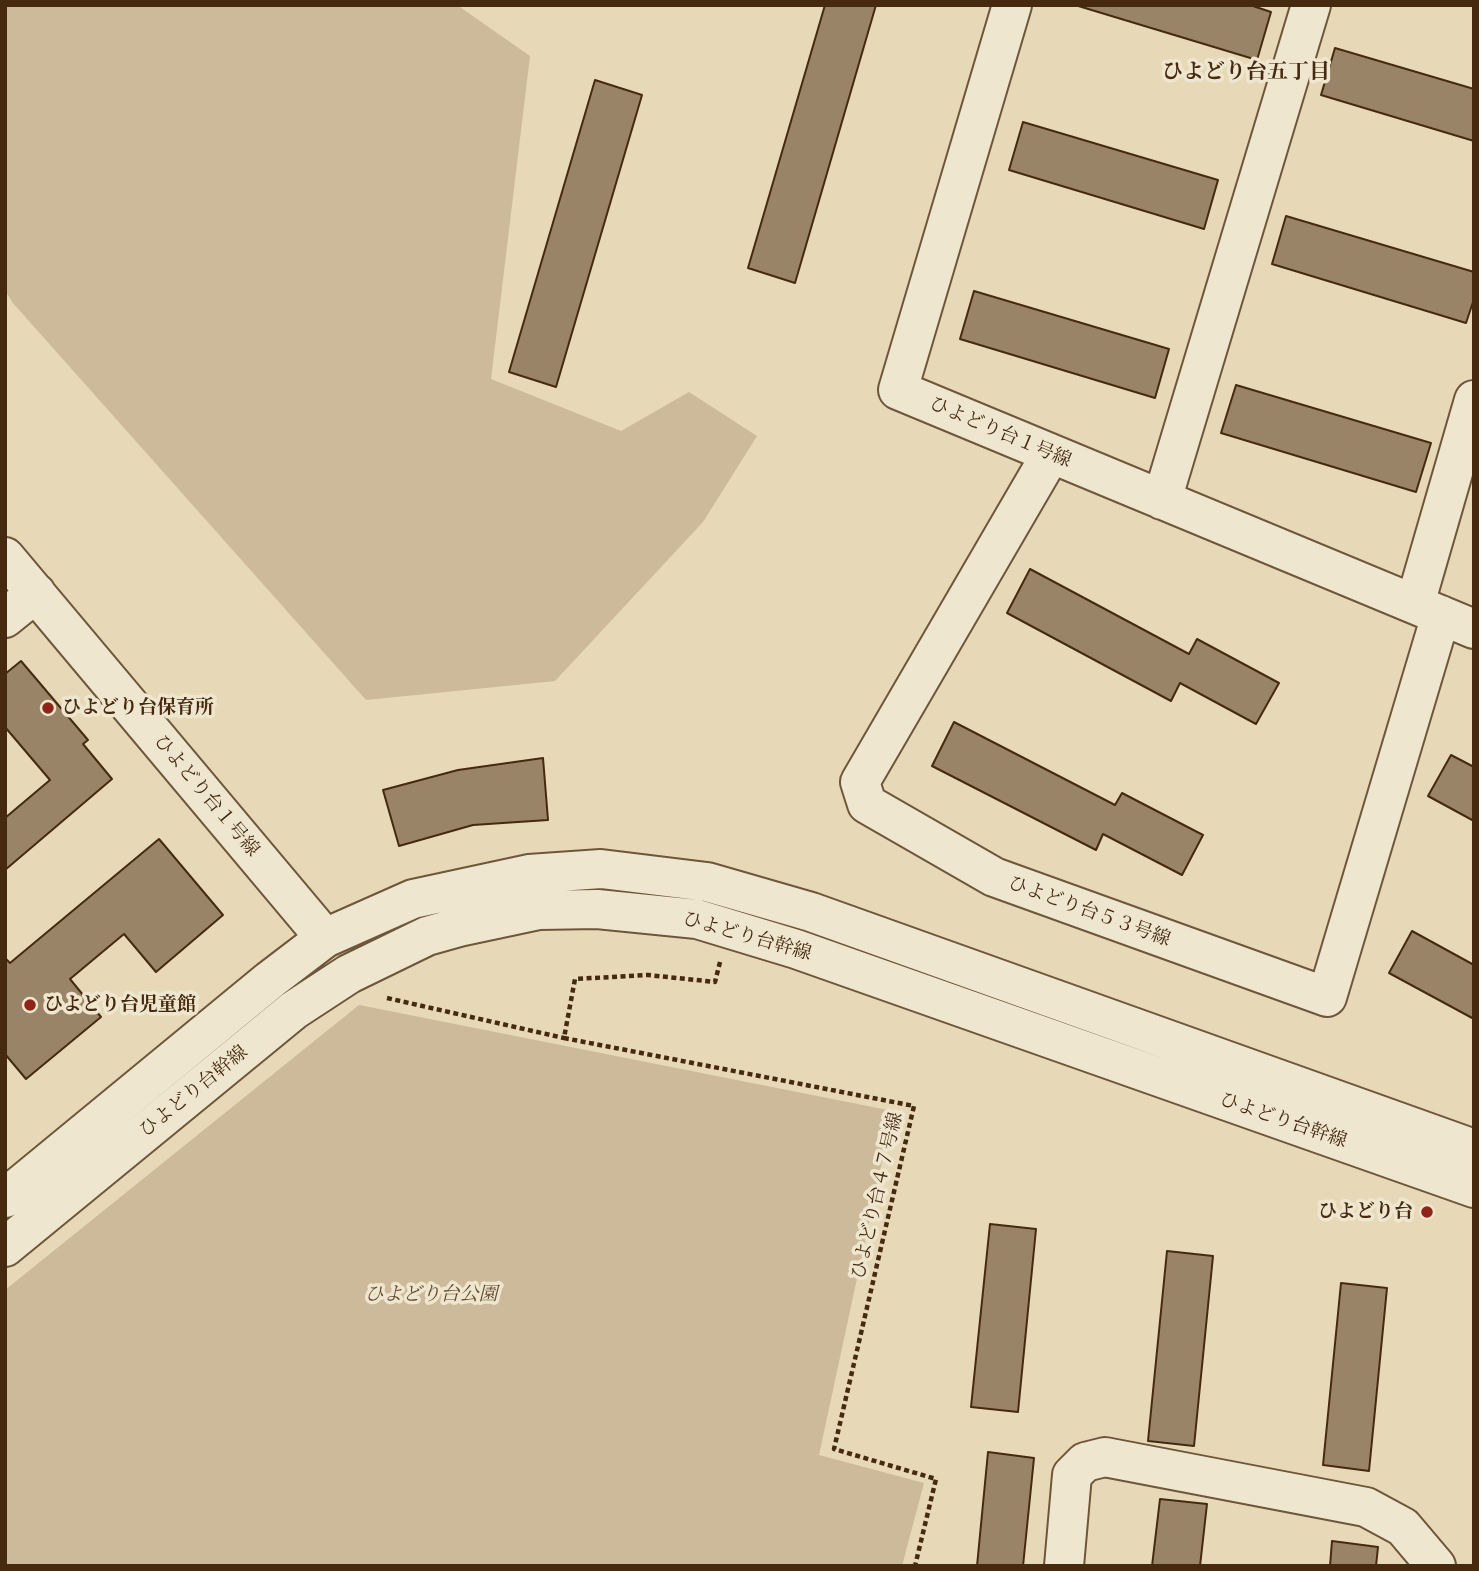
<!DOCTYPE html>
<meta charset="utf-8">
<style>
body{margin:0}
#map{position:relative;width:1479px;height:1571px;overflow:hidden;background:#e7d8b7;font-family:Alegreya,serif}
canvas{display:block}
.frame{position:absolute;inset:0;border:7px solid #462a10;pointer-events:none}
</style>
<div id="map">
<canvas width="1479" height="1571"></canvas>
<div class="frame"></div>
</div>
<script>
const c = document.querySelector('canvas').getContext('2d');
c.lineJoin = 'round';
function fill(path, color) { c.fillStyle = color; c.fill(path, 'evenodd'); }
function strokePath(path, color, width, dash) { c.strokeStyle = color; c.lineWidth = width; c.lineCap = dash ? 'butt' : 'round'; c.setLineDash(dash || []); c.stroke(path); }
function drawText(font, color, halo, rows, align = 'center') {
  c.font = font + ' Alegreya,"Noto Serif JP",serif'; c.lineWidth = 7; c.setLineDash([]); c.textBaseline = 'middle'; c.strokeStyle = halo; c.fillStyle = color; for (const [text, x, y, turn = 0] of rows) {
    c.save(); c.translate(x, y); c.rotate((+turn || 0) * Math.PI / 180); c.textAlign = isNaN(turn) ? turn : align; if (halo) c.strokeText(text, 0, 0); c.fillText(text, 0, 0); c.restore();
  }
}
fill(new Path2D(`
 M5,5H457L530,56L491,379L621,431L689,392L757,436L703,522L555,681L366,700L12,302L5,290Z
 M359,1005L893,1111L819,1455L924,1483L902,1566H5V1290Z`), '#ccba9b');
const building = new Path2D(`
 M825,5H876L795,283L748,268Z
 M1075,5H1250L1271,12L1257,60Z
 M1335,48L1474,89V141L1321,95Z
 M595,80L642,95L556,387L509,372Z
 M1023,122L1218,180L1204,229L1009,170Z
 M1286,216L1474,272V299L1466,323L1272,264Z
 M974,291L1169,349L1155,398L960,339Z
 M1236,385L1431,443L1416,492L1221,433Z
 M1030,569L1189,654L1197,639L1279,683L1256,724L1180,683L1171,701L1007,613Z
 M21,661L88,740L83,744L112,779L5,870V818L50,780L5,727V674Z
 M954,722L1115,805L1122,793L1203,835L1182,875L1103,834L1096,850L932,766Z
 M1451,755L1474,767V821L1428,796Z
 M543,758L548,820L473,825L399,846L383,790L458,770Z
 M159,839L223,915L156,972L124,934L70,979L101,1017L26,1079L5,1054V958L10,963Z
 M1412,931L1474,965V1019L1389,973Z
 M990,1224L1036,1229L1018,1412L971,1407Z
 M1167,1251L1213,1256L1194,1446L1148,1441Z
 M1341,1283L1387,1288L1369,1471L1323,1465Z
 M988,1452L1034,1458L1023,1566H977Z
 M1160,1499L1207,1504L1200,1566H1152Z
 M1332,1541L1378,1547L1376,1566H1330Z`);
fill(building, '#9a8467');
strokePath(building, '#462a10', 2);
const minor = new Path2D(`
 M1012,5L898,390L1474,629
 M1051,454L860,782L867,804L994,877L1327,997L1441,615
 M1162,500L1311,5
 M5,557L325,938
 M1415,604L1474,400
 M5,618L36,593
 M1064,1566L1072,1475L1085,1462L1105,1457L1366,1507L1403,1527L1436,1566`);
const tertiary = new Path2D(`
 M5,1198L270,980L325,938L413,899L529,874L601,869L707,882L811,912L1474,1149
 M5,1247L294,1010L349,974L427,936L459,927L539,910L597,909L697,919L796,949L1474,1188`);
strokePath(minor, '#6e563a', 42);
strokePath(tertiary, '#6e563a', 42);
strokePath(new Path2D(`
 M720,962L715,982L648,975L575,979L564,1038L914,1106L834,1449L936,1479L915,1566
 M387,998L564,1038`), '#462a10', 4.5, [5, 3.5]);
strokePath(minor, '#efe6d0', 38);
strokePath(tertiary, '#efe6d0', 38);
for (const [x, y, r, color] of [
 [48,708,7,"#8f2418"],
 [30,1005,7,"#8f2418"],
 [1427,1212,7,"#8f2418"]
]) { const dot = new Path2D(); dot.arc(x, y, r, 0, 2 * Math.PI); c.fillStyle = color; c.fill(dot); strokePath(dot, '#efe6d0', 2.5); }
drawText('19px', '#462a10', '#efe6d0', [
 ["ひよどり台１号線",1000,433,23],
 ["ひよどり台１号線",206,796,50],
 ["ひよどり台５３号線",1089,912,20],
 ["ひよどり台幹線",747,937,16],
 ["ひよどり台幹線",194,1092,-39],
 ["ひよどり台幹線",1283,1121,19],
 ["ひよどり台４７号線",878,1196,-77]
]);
drawText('bold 19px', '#462a10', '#efe6d0', [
 ["ひよどり台保育所",62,708],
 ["ひよどり台児童館",44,1005],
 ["ひよどり台",1413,1212,"right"]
], 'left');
drawText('italic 19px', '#61472c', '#efe6d0', [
 ["ひよどり台公園",431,1295]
]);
drawText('bold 21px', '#462a10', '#efe6d0', [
 ["ひよどり台五丁目",1246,73]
]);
</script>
